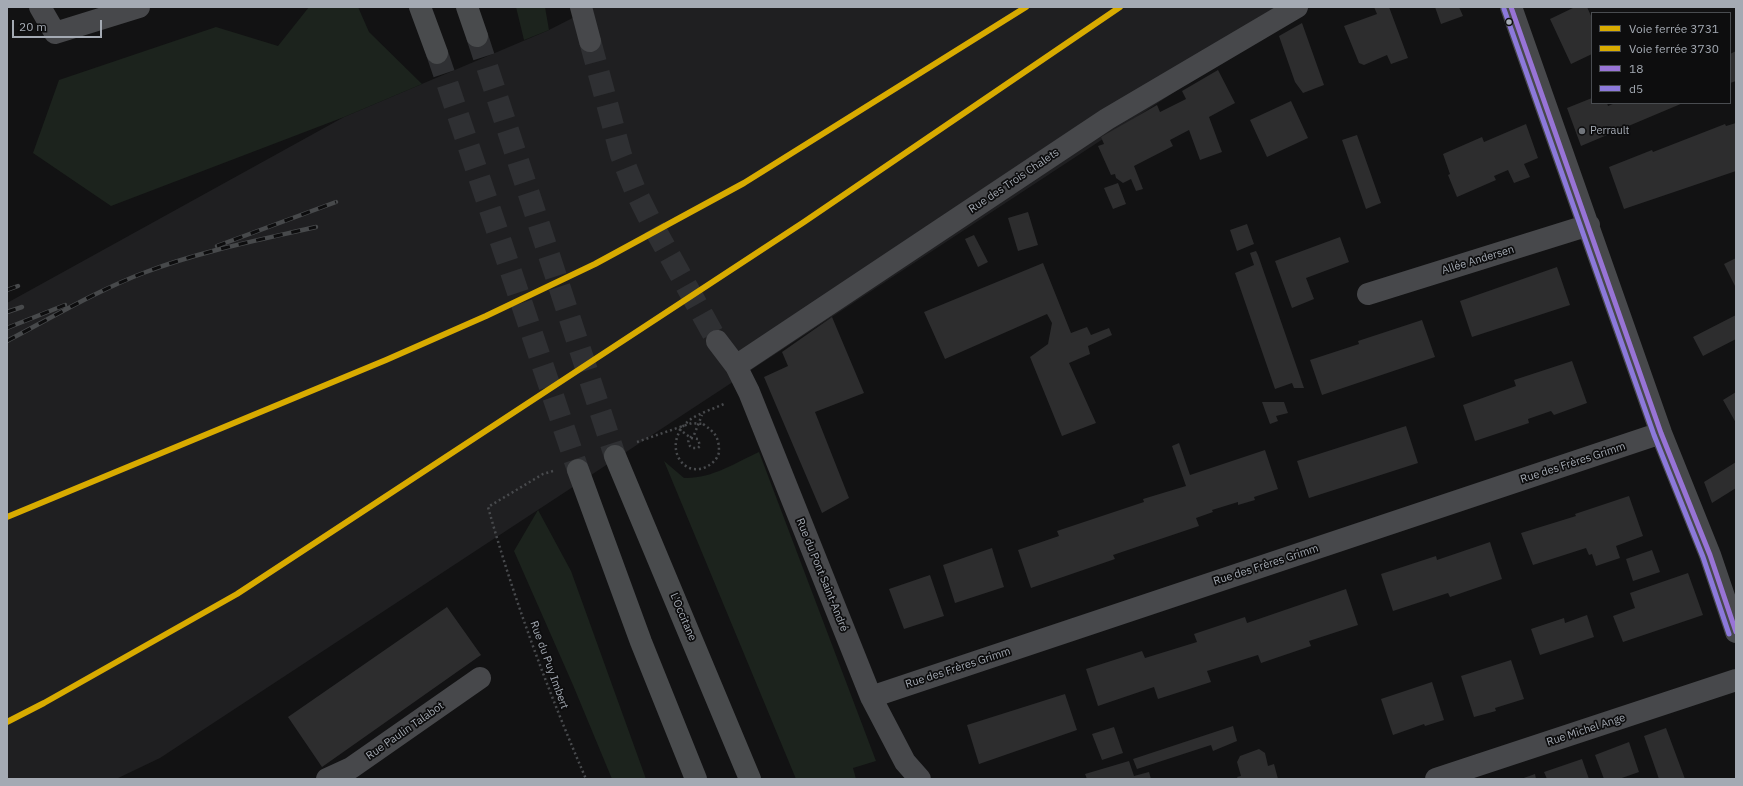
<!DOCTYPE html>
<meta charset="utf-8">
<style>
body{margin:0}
#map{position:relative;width:1743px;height:786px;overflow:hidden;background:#121213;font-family:"IBM Plex Sans",sans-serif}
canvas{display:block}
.frame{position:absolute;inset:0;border:8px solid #a4aab3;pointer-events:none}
.legend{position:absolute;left:1591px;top:12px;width:140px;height:92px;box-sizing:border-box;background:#0d0d0e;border:1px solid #494c50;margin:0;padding:5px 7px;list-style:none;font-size:12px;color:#a4aab3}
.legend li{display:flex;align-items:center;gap:8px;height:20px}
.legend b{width:20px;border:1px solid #494c50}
.scale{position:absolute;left:12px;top:20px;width:90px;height:18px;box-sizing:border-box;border:2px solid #a4aab3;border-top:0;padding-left:5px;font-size:12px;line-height:14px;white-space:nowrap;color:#a4aab3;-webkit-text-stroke:3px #0d0d0e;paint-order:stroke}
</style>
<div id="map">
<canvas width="1743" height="786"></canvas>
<div class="frame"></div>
<ul class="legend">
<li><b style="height:5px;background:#d8ab00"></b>Voie ferrée 3731</li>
<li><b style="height:5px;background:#d8ab00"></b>Voie ferrée 3730</li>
<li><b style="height:5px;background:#9874d6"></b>18</li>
<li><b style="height:5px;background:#8c79db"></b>d5</li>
</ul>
<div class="scale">20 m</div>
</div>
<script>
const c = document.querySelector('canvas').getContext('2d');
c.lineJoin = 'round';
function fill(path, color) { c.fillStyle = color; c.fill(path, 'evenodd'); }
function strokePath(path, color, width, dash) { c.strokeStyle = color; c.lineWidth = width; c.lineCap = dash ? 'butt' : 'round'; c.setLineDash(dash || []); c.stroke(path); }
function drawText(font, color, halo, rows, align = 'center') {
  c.font = font + ' "IBM Plex Sans",sans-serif'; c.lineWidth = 3.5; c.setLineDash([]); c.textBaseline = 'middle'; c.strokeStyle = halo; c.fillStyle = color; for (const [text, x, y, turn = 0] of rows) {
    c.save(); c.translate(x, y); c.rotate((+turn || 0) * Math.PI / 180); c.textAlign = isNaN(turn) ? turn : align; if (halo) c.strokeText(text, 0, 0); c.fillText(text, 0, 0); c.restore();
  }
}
fill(new Path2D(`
 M594,7H1304L160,758L116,779H7V303L344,117L549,30Z`), '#1f1f21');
fill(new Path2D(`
 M309,7H358L369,32L422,84L344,117L111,206L33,153L59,80L216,27L278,46Z
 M516,7H545L549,30L524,40Z
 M759,452L876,761L853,768L856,779H796L664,461L684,478C711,479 735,463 759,452Z
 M538,510L571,571L646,779H612L573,685L514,551Z`), '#1c231d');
fill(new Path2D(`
 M1374,7H1389L1408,58L1391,64L1387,55L1364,65L1359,63L1344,26L1377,14Z
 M1435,7H1459L1463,16L1441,24Z
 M1575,7H1587L1592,18V54L1571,64L1550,19Z
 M1302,23L1324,85L1303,93L1295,82L1279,36Z
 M1736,51V81L1730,83V54Z
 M1218,70L1235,103L1209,117L1222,152L1200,160L1189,130L1170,140L1173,146L1134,166L1143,189L1136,191L1131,179L1123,183L1116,178L1115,174L1111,175L1098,146L1104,144L1101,137L1157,105L1160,112L1186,99L1182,91Z
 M1592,98V103H1607L1608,106L1615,103H1683L1581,146L1567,108Z
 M1291,101L1308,138L1267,157L1250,120Z
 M1736,123V171L1624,209L1609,167L1652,150L1653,152L1725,124L1726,126Z
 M1526,124L1538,158L1524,164L1530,177L1514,183L1508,170L1494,176L1496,180L1457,197L1448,175L1450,174L1443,154L1482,137L1484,142Z
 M1357,135L1381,203L1366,209L1342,140Z
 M1118,183L1126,204L1113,209L1104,188Z
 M1028,212L1038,245L1018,251L1008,218Z
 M1247,224L1254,244L1237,251L1230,230Z
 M974,235L988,262L978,267L965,239Z
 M1340,237L1349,262L1306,278L1314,299L1292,308L1275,261Z
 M1256,251L1258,255L1304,388H1294L1292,383L1275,389L1235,273L1254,265L1250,253Z
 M1736,258V288L1724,264Z
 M1043,263L1071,333L1087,327L1091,335L1109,328L1112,335L1088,346L1090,354L1069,363L1096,423L1062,436L1030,357L1048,344L1052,323L1047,314L945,359L924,312Z
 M1557,267L1570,305L1472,337L1460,301Z
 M1736,315V339L1703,356L1693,337Z
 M832,317L864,393L815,412L849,498L822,513L764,377L788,366L782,352Z
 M1422,320L1435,357L1322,395L1310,360L1359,344L1358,341Z
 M1572,361L1587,403L1554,415L1551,411L1528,419L1529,423L1475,441L1463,405L1516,386L1514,380Z
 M1736,392V423L1723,400Z
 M1262,402H1284L1288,413L1276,416L1278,421L1270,424Z
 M1406,426L1418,463L1309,498L1297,461Z
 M1179,443L1190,475L1265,450L1278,489L1254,497L1255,500L1238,505V502L1212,510L1213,512L1196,518L1199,526L1113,555L1115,559L1031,588L1018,550L1059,536L1057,531L1144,502L1143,499L1186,486L1172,446Z
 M1736,462V488L1712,503L1704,482Z
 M1629,496L1643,536L1616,546L1620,558L1596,566L1592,554L1589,555L1586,548L1533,565L1521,533L1576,516L1575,514Z
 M1490,542L1502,579L1450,597L1448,593L1393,611L1381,574L1436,556L1437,560Z
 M992,548L1004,587L955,603L943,565Z
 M1652,550L1660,572L1633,581L1626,559Z
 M1688,573L1703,615L1623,642L1613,616L1635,608L1630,593Z
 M930,575L944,616L904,629L889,589Z
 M1346,589L1358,625L1309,641L1311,646L1261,663L1258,655L1207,671L1211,682L1158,699L1154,687L1098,706L1086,669L1142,651L1145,658L1197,642L1194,634L1245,617L1247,623Z
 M447,607L481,655L322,767L288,717Z
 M1587,615L1594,637L1540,655L1531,629L1564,618L1565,623Z
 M1511,660L1524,699L1495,708L1496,711L1474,717L1461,676Z
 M1432,682L1444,720L1425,726L1424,724L1393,735L1381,699Z
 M1065,694L1077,730L979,764L967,725Z
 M1233,726L1237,741L1213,751L1211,745L1137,769L1133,759Z
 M1114,727L1123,753L1102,760L1092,734Z
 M1666,728L1685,779H1659L1644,736Z
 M1629,742L1639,772L1619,779H1604L1595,755Z
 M1259,749L1265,753L1268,766L1274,764L1278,779H1238L1237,777L1241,776L1237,762L1240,756Z
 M1582,759L1589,779H1547L1544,772Z
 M1129,761L1134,776L1149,772L1151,779H1087L1085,774Z
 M1535,774L1536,779H1521Z`), '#2d2d2e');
strokePath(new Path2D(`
 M590,41L621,155L635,190L651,222L717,341`), '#2f3033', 22, [22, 11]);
strokePath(new Path2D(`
 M477,36L615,456
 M437,53L578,470`), '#2f3033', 22, [22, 11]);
strokePath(new Path2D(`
 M703,424C714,432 719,436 719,451C719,456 715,461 711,464C683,484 659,442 691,419C700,413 713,409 724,404
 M691,438L698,439L700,446L698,448H692C686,443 688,438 694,435L702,415
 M637,442L680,427
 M553,471L543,474L488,507C514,600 548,691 586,779`), '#484a4d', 2.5, [2, 3]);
strokePath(new Path2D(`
 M40,7L55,33L139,7
 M581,7L590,41
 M1511,7L1661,433L1710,555L1736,632
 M1368,294L1589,225
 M717,341L736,366L749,392L871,697L905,762L920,779
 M736,366L1107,119L1297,7
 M871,697L1661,433
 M327,779L351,768L480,678
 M1436,779L1736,680`), '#47484b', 22);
strokePath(new Path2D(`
 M420,7L437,53
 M467,7L477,36
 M615,456L750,779
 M578,470L641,642L696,779`), '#494b4d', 22);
const rail = new Path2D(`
 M217,246L336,202
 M7,290L18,286
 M7,312L22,307
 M7,328L65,305
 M7,341C51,318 100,289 146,272C201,251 259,240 316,227`);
strokePath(rail, '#47494b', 4.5);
strokePath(rail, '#0d0d0e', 3, [9]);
strokePath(new Path2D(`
 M680,427L692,423L703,424
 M679,429L691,438`), '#484a4d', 2.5, [2, 3]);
strokePath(new Path2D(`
 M1511,7L1661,433L1710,555L1736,632`), '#9874d6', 5);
strokePath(new Path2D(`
 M1504,9L1654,435L1703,557L1729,634`), '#8c79db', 5);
strokePath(new Path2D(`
 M7,722L44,703L237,594L804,222L1120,7`), '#d8ab00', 6);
strokePath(new Path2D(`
 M7,517L386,360L486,316L595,264L744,183L1026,7`), '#d8ab00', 6);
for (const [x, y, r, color] of [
 [1509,22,3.5,"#a4aab3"],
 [1582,131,4,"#71757b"]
]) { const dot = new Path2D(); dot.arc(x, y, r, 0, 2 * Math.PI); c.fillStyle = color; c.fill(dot); strokePath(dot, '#0d0d0e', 1.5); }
drawText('11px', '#a4aab3', '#0d0d0e', [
 ["Perrault",1590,131]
], 'left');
drawText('11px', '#a4aab3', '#0d0d0e', [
 ["Rue des Trois Chalets",1014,181,-34],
 ["Allée Andersen",1478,260,-17],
 ["Rue des Frères Grimm",1573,463,-18],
 ["Rue des Frères Grimm",1266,565,-18],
 ["Rue du Pont Saint-André",822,575,68],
 ["L'Occitane",683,617,67],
 ["Rue du Puy Imbert",549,665,70],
 ["Rue des Frères Grimm",958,668,-18],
 ["Rue Michel Ange",1586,730,-18],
 ["Rue Paulin Talabot",405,731,-35]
]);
</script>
